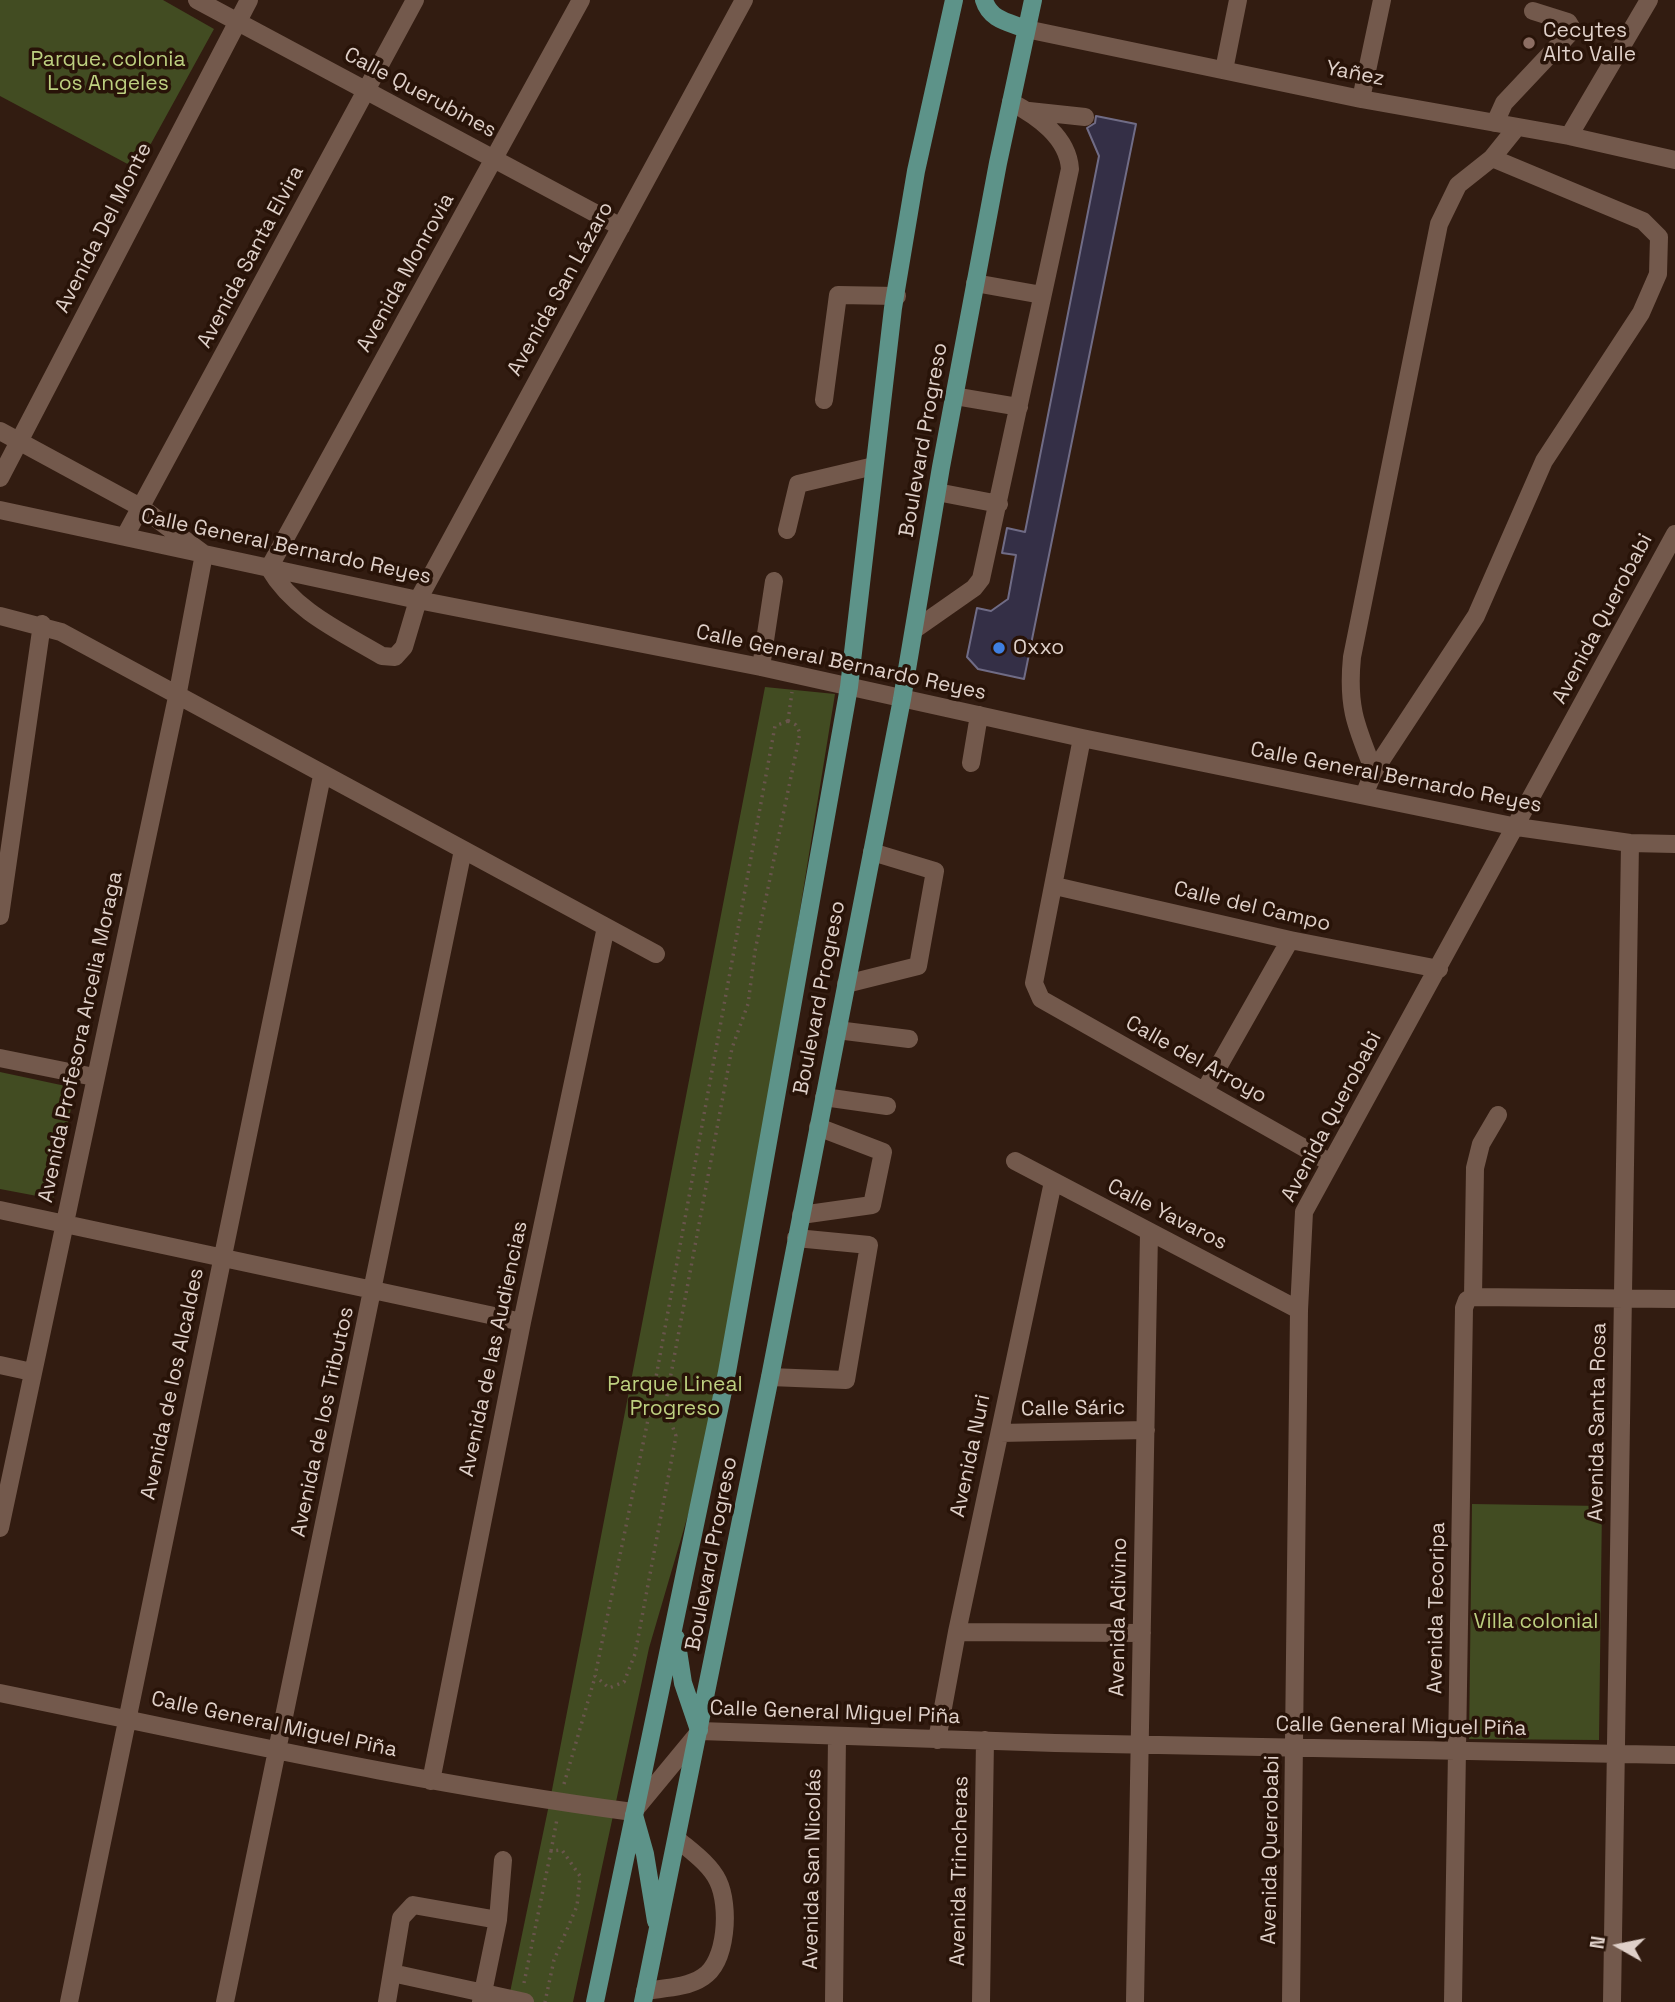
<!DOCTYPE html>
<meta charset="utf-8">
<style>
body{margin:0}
#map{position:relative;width:1675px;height:2002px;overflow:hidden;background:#321c11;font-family:"Space Grotesk",sans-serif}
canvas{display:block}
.north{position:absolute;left:1584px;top:1911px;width:70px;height:70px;-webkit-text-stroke:5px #281308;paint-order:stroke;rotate:279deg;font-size:19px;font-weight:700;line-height:28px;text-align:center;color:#dfd0c9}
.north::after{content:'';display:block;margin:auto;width:24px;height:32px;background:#dfd0c9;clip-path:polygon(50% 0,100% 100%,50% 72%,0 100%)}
</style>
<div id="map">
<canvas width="1675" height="2002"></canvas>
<div class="north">N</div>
</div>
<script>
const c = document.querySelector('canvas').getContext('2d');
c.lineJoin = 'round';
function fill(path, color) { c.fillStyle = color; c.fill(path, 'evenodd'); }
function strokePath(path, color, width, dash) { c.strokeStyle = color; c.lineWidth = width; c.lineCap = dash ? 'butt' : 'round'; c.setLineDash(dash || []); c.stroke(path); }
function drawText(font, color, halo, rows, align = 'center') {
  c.font = font + ' "Space Grotesk",sans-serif'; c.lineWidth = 7; c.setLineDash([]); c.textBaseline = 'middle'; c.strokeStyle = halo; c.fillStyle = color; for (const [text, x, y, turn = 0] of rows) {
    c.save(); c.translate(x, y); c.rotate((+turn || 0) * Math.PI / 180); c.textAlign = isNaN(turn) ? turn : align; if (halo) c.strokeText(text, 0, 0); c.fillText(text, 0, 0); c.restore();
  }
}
fill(new Path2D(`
 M0,0H163L214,29L137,169L0,96Z
 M765,687L835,694L719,1409L649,1648L573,2002H508L551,1795Z
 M0,1072L75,1088L53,1199L0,1189Z
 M1472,1504L1602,1506L1599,1740L1469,1739Z`), '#424c22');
const building = new Path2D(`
 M1096,116L1136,124L1024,679L978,669L967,657L977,608L991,611L1008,599L1016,555L1002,553L1007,528L1025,532L1099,156L1087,128L1095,123Z`);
fill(building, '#342f46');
strokePath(building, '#706c86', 2);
strokePath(new Path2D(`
 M788,721L796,725L800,733L755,951L748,1004L732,1048L665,1406L676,1436L635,1654L624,1682L609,1688L595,1676L650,1410L775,726Z
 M788,721L792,692
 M564,1784L595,1677
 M551,1851L557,1819
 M524,1983L551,1851L562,1850L580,1876L577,1906L554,1960L545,2002`), '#69554c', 3.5, [2, 5]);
strokePath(new Path2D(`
 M197,0L621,227
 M581,0L269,568C294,611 340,631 382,656L395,657L404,647L418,600L744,0
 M1026,29L1361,99L1569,136L1675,160
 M1224,70L1238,0
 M1361,99L1382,0
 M1029,111L1085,117
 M1495,123L1504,103L1569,34L1571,27L1568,22L1533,11
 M1569,136L1649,0
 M975,283L1042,295
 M954,396L1019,407
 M824,400L838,295L897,296
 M0,431L142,508L204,554L177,697L0,1528
 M0,478L249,0
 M937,492L999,504
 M0,510L418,600L761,667L1082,738L1517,827L1630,843L1675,844
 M787,530L798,484L874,466
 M125,536L415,0
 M0,616L61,632L656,954
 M914,630L974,588L981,579L1070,169C1068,137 1037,116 1011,102
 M761,667L774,581
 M1082,738L1034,983L1041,999L1329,1162
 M971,763L979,715
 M1374,771C1356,726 1347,707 1352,657L1439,224L1458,185L1492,158
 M1364,795L1374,771L1476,616L1544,461L1641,313L1658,274L1659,237L1643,221L1492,158L1517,127
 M1055,886L1290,940L1439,969
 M0,916L42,624
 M846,984L918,966L935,871L872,852
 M837,1030L909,1039
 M0,1058L94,1077
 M1205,1090L1290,940
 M824,1097L887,1106
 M1015,1161L1299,1310
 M0,1210L522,1322
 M801,1215L872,1205L883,1152L818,1127
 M1473,1297L1475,1168L1481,1144L1498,1115
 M0,1365L32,1372
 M770,1377L846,1380L869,1245L796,1238
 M1000,1433L1146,1430
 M957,1632L1142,1633
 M0,1693C210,1736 420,1784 633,1812L700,1731L1055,1743L1675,1755
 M937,1740L957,1632L1053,1182
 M431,1781L522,1322L606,927
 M498,1920L503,1860
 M392,1973L525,2002
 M645,1991C663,1988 687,1988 703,1977C727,1962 730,1906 718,1881C710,1864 691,1851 677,1839
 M69,2002L322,776
 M225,2002L463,850
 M387,2002L401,1918L413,1905L498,1920L481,2002
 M834,2002L837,1736
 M981,2002L985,1740
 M1135,2002L1149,1233
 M1291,2002L1299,1310L1304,1212L1675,534
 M1453,2002L1464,1308L1467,1300L1473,1297L1675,1299
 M1612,2002L1630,843`), '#73594c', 18);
strokePath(new Path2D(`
 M984,0C990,20 1008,22 1026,29
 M676,1638L683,1683L699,1730
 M634,1815L645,1854L656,1921
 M595,2002L727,1372L849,687L893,308L916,171L954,0
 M643,2002L770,1377L902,699L941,467L998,163L1033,0`), '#5d9389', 18);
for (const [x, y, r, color] of [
 [1529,43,7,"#8d6e63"],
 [999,648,7,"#3f7fe0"]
]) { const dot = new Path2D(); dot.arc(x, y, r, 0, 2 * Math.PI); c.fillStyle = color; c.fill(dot); strokePath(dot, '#281308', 2.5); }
drawText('21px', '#dfd0c9', '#281308', [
 ["Cecytes",1543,31],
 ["Alto Valle",1543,55],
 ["Oxxo",1013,648]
], 'left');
drawText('21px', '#bdd080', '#281308', [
 ["Parque. colonia",108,60],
 ["Los Angeles",108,84],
 ["Parque Lineal",675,1385],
 ["Progreso",675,1409],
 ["Villa colonial",1536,1622]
]);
drawText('21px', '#dfd0c9', '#281308', [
 ["Yañez",1355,74,11],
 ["Calle Querubines",420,93,28],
 ["Avenida Del Monte",104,228,-63],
 ["Avenida Santa Elvira",251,257,-62],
 ["Avenida Monrovia",406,273,-61],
 ["Avenida San Lázaro",561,289,-61],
 ["Boulevard Progreso",924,440,-80],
 ["Calle General Bernardo Reyes",286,547,12],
 ["Avenida Querobabi",1603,619,-62],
 ["Calle General Bernardo Reyes",841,663,12],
 ["Calle General Bernardo Reyes",1396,778,11],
 ["Calle del Campo",1252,907,13],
 ["Boulevard Progreso",820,998,-79],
 ["Avenida Profesora Arcelia Moraga",81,1037,-78],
 ["Calle del Arroyo",1196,1060,29],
 ["Avenida Querobabi",1332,1117,-62],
 ["Calle Yavaros",1167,1215,27],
 ["Avenida de las Audiencias",494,1349,-78],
 ["Avenida de los Alcaldes",173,1384,-78],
 ["Calle Sáric",1073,1409,-1],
 ["Avenida de los Tributos",323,1422,-78],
 ["Avenida Santa Rosa",1598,1422,-89],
 ["Avenida Nuri",971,1456,-78],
 ["Boulevard Progreso",712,1554,-79],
 ["Avenida Tecoripa",1437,1608,-89],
 ["Avenida Adivino",1119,1617,-89],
 ["Calle General Miguel Piña",835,1713,2],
 ["Calle General Miguel Piña",274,1725,12],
 ["Calle General Miguel Piña",1401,1727,1],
 ["Avenida Querobabi",1271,1850,-89],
 ["Avenida San Nicolás",813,1869,-89],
 ["Avenida Trincheras",960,1871,-89]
]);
</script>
